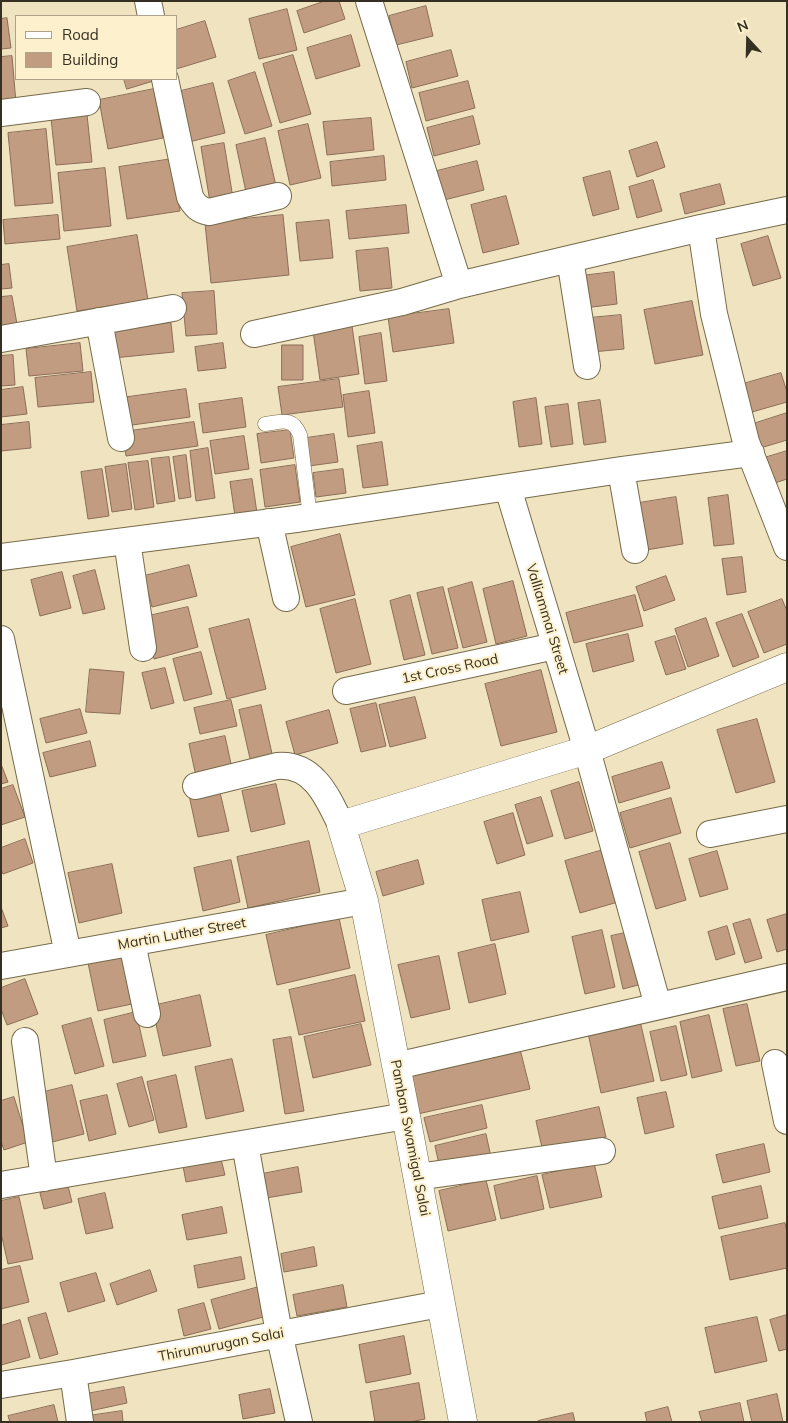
<!DOCTYPE html>
<style>
body{margin:0}
#map{position:relative;width:788px;height:1423px;overflow:hidden;background:#f0e3bf;font-family:Mulish,sans-serif}
canvas{display:block}
.frame{position:absolute;inset:0;border:2px solid #353022;pointer-events:none}
.legend{position:absolute;left:15px;top:15px;width:162px;height:65px;box-sizing:border-box;background:#fdf0cc;border:1px solid #ada388;margin:0;padding:6px 9px;list-style:none;font-size:15px;color:#353022}
.legend li{display:flex;align-items:center;gap:10px;height:25px}
.legend b{width:25px;border:1px solid #ada388}
.north{position:absolute;left:723px;top:15px;width:50px;height:50px;-webkit-text-stroke:4px #fdf0cc;paint-order:stroke;rotate:339deg;font-size:14px;font-weight:700;line-height:20px;text-align:center;color:#353022}
.north::after{content:'';display:block;margin:auto;width:18px;height:22px;background:#353022;clip-path:polygon(50% 0,100% 100%,50% 72%,0 100%)}
</style>
<div id="map">
<canvas width="788" height="1423"></canvas>
<div class="frame"></div>
<ul class="legend">
<li><b style="height:6px;background:#fff"></b>Road</li>
<li><b style="height:14px;background:#c19c81"></b>Building</li>
</ul>
<div class="north">N</div>
</div>
<script>
const c = document.querySelector('canvas').getContext('2d');
c.lineJoin = 'round';
function fill(path, color) { c.fillStyle = color; c.fill(path, 'evenodd'); }
function strokePath(path, color, width, dash) { c.strokeStyle = color; c.lineWidth = width; c.lineCap = dash ? 'butt' : 'round'; c.setLineDash(dash || []); c.stroke(path); }
function drawText(font, color, halo, rows, align = 'center') {
  c.font = font + ' Mulish,sans-serif'; c.lineWidth = 4; c.setLineDash([]); c.textBaseline = 'middle'; c.strokeStyle = halo; c.fillStyle = color; for (const [text, x, y, turn = 0] of rows) {
    c.save(); c.translate(x, y); c.rotate((+turn || 0) * Math.PI / 180); c.textAlign = isNaN(turn) ? turn : align; if (halo) c.strokeText(text, 0, 0); c.fillText(text, 0, 0); c.restore();
  }
}
const building = new Path2D(`
 M325,1H339L345,19L304,33L297,11Z
 M426,6L433,36L396,45L389,16Z
 M287,9L297,50L259,59L249,19Z
 M7,18L11,48L1,49V19Z
 M205,21L216,57L176,69V30Z
 M351,35L360,66L316,79L307,48Z
 M451,50L458,76L412,88L406,62Z
 M293,55L311,114L280,123L263,64Z
 M12,56L16,103L1,105V57Z
 M255,72L272,126L245,134L228,81Z
 M124,79H160L127,89Z
 M468,81L475,108L426,121L419,93Z
 M213,83L225,133L185,143L173,93Z
 M154,89L163,138L108,149L99,100Z
 M86,105L92,162L56,165L50,109Z
 M473,116L480,144L434,156L427,128Z
 M371,118L374,150L327,155L323,122Z
 M308,124L321,178L290,185L278,131Z
 M46,129L53,203L15,206L8,133Z
 M265,138L276,186L246,192L236,145Z
 M657,142L665,167L637,177L629,151Z
 M224,143L233,198L210,202L201,147Z
 M384,156L386,180L332,186L330,162Z
 M172,159L180,211L127,219L119,167Z
 M477,161L484,190L436,202L429,173Z
 M105,168L111,226L64,231L58,173Z
 M610,171L619,209L593,216L583,178Z
 M653,180L662,211L637,218L629,187Z
 M720,184L725,204L685,214L680,194Z
 M506,196L519,244L483,253L471,205Z
 M406,205L409,233L349,239L346,211Z
 M58,215L60,239L5,244L3,220Z
 M283,215L289,275L211,283L205,223Z
 M329,220L333,258L300,261L296,223Z
 M137,235L148,300L77,311L67,247Z
 M768,236L781,278L753,286L741,244Z
 M388,248L392,288L360,291L356,251Z
 M9,264L12,288L1,289V265Z
 M614,272L617,304L584,308L581,276Z
 M214,291L217,334L186,336L182,293Z
 M12,296L17,324L1,327V297Z
 M692,301L703,355L655,364L644,310Z
 M449,309L454,343L393,352L388,317Z
 M621,315L624,349L592,352L589,318Z
 M171,323L174,352L113,358L110,330Z
 M352,326L359,374L320,380L313,331Z
 M381,333L387,381L365,384L359,337Z
 M80,343L83,371L29,376L26,349Z
 M223,343L226,368L198,371L195,347Z
 M282,345H303V380H282Z
 M13,355L15,385L1,386V356Z
 M91,372L94,402L38,407L35,378Z
 M781,373L787,392V402L752,412L743,384Z
 M339,379L343,407L282,415L278,387Z
 M23,387L27,414L1,417V390Z
 M186,389L190,417L125,426L121,398Z
 M369,391L375,433L348,437L343,395Z
 M242,398L246,427L203,433L199,404Z
 M536,398L542,444L519,447L513,402Z
 M600,400L606,442L584,445L578,403Z
 M568,404L573,444L551,447L545,407Z
 M787,413V440L757,449L750,425Z
 M29,422L31,448L1,451V425Z
 M194,422L198,446L126,456L123,432Z
 M290,430L294,458L261,463L257,434Z
 M334,434L338,462L309,466L306,438Z
 M244,436L249,469L215,474L210,441Z
 M382,442L388,485L363,488L357,446Z
 M208,448L215,498L196,501L190,451Z
 M787,451V479L772,484L764,458Z
 M186,455L191,497L179,499L173,457Z
 M169,457L175,501L157,504L151,459Z
 M148,461L154,507L135,510L128,463Z
 M126,464L132,509L112,512L105,467Z
 M295,465L300,502L265,507L260,470Z
 M102,469L109,516L88,519L81,472Z
 M343,469L346,493L316,497L313,473Z
 M252,479L257,513L235,516L230,482Z
 M728,495L734,544L714,546L708,498Z
 M676,497L683,544L646,550L639,503Z
 M340,534L355,595L306,607L291,547Z
 M742,557L746,592L727,595L722,559Z
 M189,565L197,596L152,607L144,576Z
 M95,570L105,609L83,614L73,576Z
 M62,572L71,608L40,616L31,580Z
 M666,576L675,600L644,611L636,587Z
 M513,581L527,636L496,644L483,589Z
 M472,582L487,642L463,648L448,589Z
 M443,587L458,648L432,654L417,593Z
 M410,595L425,655L404,660L390,601Z
 M635,595L643,626L574,643L566,613Z
 M355,599L371,664L336,673L320,609Z
 M782,599L787,611V644L764,653L748,612Z
 M188,607L198,647L154,659L144,617Z
 M742,614L759,657L733,667L716,623Z
 M706,618L719,656L688,667L675,629Z
 M249,619L266,689L227,699L209,629Z
 M628,634L634,661L593,672L586,644Z
 M675,636L686,669L666,675L655,642Z
 M201,652L212,694L184,701L173,659Z
 M165,668L174,703L151,709L142,673Z
 M90,669L124,672L120,714L86,712Z
 M541,670L557,732L501,746L485,684Z
 M415,697L426,738L390,747L379,705Z
 M231,700L237,726L200,734L194,708Z
 M376,703L386,746L361,752L350,709Z
 M261,705L273,758L251,763L239,710Z
 M80,709L87,733L46,743L40,719Z
 M329,710L338,743L295,755L286,722Z
 M757,719L775,782L736,793L717,730Z
 M225,736L233,773L197,781L189,744Z
 M90,741L96,766L50,777L43,753Z
 M662,762L670,788L619,803L612,777Z
 M1,764L8,782L1,784Z
 M579,782L593,831L565,839L551,791Z
 M276,784L285,824L251,832L242,791Z
 M13,785L25,817L1,825V789Z
 M219,788L229,831L198,837L189,795Z
 M541,797L553,836L527,844L515,805Z
 M671,798L681,833L630,848L620,813Z
 M513,813L525,855L497,864L484,822Z
 M25,839L33,863L3,874L1,870V848Z
 M309,841L320,892L248,908L237,857Z
 M670,843L686,900L656,909L639,852Z
 M603,850L618,902L580,913L565,861Z
 M717,851L728,889L700,897L689,859Z
 M231,860L240,902L203,911L194,868Z
 M418,860L424,884L383,896L376,872Z
 M112,864L122,913L79,923L68,873Z
 M520,892L529,932L491,941L482,900Z
 M1,907L8,926L1,928Z
 M787,914V949L777,952L767,920Z
 M339,918L350,968L277,985L266,935Z
 M750,919L762,958L745,963L733,924Z
 M727,926L735,954L716,960L708,932Z
 M602,930L615,987L585,994L572,937Z
 M634,931L646,983L623,989L611,936Z
 M495,944L506,994L469,1003L458,953Z
 M125,949L137,1003L98,1011L87,958Z
 M439,956L450,1009L411,1018L398,965Z
 M355,975L365,1021L299,1035L289,990Z
 M25,979L38,1014L7,1025L1,1009V988Z
 M200,995L211,1046L163,1056L152,1006Z
 M747,1004L760,1061L736,1066L723,1009Z
 M136,1012L146,1056L113,1063L104,1020Z
 M709,1015L722,1071L692,1078L680,1022Z
 M91,1018L104,1066L75,1074L62,1026Z
 M640,1021L654,1081L601,1093L588,1033Z
 M361,1024L371,1065L313,1078L304,1037Z
 M676,1026L687,1075L661,1081L650,1032Z
 M291,1037L304,1111L285,1114L273,1040Z
 M520,1049L530,1089L413,1115L404,1075Z
 M232,1059L244,1111L206,1119L195,1067Z
 M176,1075L187,1127L159,1133L147,1082Z
 M142,1077L154,1120L129,1127L117,1084Z
 M72,1085L84,1134L52,1142L40,1093Z
 M666,1092L674,1127L645,1134L637,1098Z
 M107,1095L116,1134L89,1141L80,1101Z
 M14,1097L28,1142L4,1150L1,1141V1101Z
 M482,1105L487,1128L430,1142L424,1118Z
 M599,1107L606,1137L543,1152L536,1121Z
 M486,1134L491,1157L440,1169L435,1146Z
 M764,1144L770,1172L723,1183L716,1155Z
 M221,1159L225,1175L186,1182L183,1166Z
 M594,1163L602,1197L550,1208L542,1175Z
 M298,1167L302,1192L266,1198L262,1174Z
 M537,1176L544,1209L501,1219L494,1186Z
 M486,1180L496,1220L448,1231L439,1191Z
 M68,1186L72,1202L44,1209L40,1193Z
 M761,1186L768,1218L719,1229L712,1197Z
 M105,1193L113,1228L86,1234L78,1199Z
 M19,1197L33,1259L8,1264L1,1233V1201Z
 M222,1207L227,1233L187,1240L182,1215Z
 M785,1223L787,1232V1268L730,1280L721,1237Z
 M314,1247L317,1266L284,1272L281,1254Z
 M241,1257L245,1279L198,1288L194,1266Z
 M20,1266L29,1302L1,1309V1270Z
 M150,1270L157,1291L117,1305L110,1284Z
 M96,1273L105,1301L68,1312L60,1283Z
 M343,1285L347,1307L297,1316L293,1295Z
 M259,1287L267,1316L219,1329L211,1300Z
 M204,1303L211,1329L184,1336L178,1310Z
 M46,1313L58,1354L40,1359L28,1318Z
 M787,1315V1349L779,1351L770,1320Z
 M757,1317L767,1361L715,1373L705,1328Z
 M20,1320L30,1357L1,1365V1326Z
 M404,1336L411,1374L366,1383L359,1345Z
 M419,1383L425,1419L410,1422H375L370,1392Z
 M124,1387L127,1403L90,1411L86,1394Z
 M270,1389L275,1413L243,1419L239,1395Z
 M777,1394L783,1422H752L747,1401Z
 M740,1403L744,1422H702L699,1412Z
 M54,1405L58,1422H10L8,1416Z
 M668,1407L672,1422H647L645,1413Z
 M122,1411L123,1422H89L88,1416Z
 M573,1413L575,1422H538V1421Z`);
fill(building, '#c19c81');
strokePath(building, '#8b6d58', 1);
const lane = new Path2D(`
 M265,424C282,422 292,416 300,435L310,517`);
const street = new Path2D(`
 M148,1L151,16
 M369,1L459,285
 M165,79L190,197C195,206 199,210 209,212L278,196
 M1,113L87,102
 M701,228L787,210
 M570,259L587,366
 M99,321L121,438
 M254,334L402,302L459,285L701,228L714,314L746,442L787,547
 M1,339L173,308
 M621,470L635,550
 M508,488L587,750L658,1006
 M269,522L286,598
 M127,541L143,648
 M1,557L296,519L621,470L751,453
 M1,639L68,954
 M346,691L555,646
 M196,786L277,766C314,763 328,798 341,825
 M710,834L787,819
 M132,943L147,1014
 M1,966L364,901
 M25,1041L44,1178
 M775,1063L787,1121
 M396,1066L787,977
 M245,1144L279,1333L299,1422
 M417,1177L602,1151
 M1,1185L406,1116
 M73,1373L80,1422
 M1,1385L73,1373L440,1304`);
const secondary = new Path2D(`
 M463,1422L406,1116L364,901L341,825L587,750L787,667`);
strokePath(lane, '#756a49', 15);
strokePath(street, '#756a49', 28);
strokePath(secondary, '#756a49', 29);
strokePath(lane, '#fff', 14);
strokePath(street, '#fff', 26);
strokePath(secondary, '#fff', 28);
drawText('14px', '#353022', '#fdf0cc', [
 ["Valliammai Street",547,619,73],
 ["1st Cross Road",450,669,-12],
 ["Martin Luther Street",182,934,-10],
 ["Pamban Swamigal Salai",410,1138,79],
 ["Thirumurugan Salai",221,1345,-11]
]);
</script>
